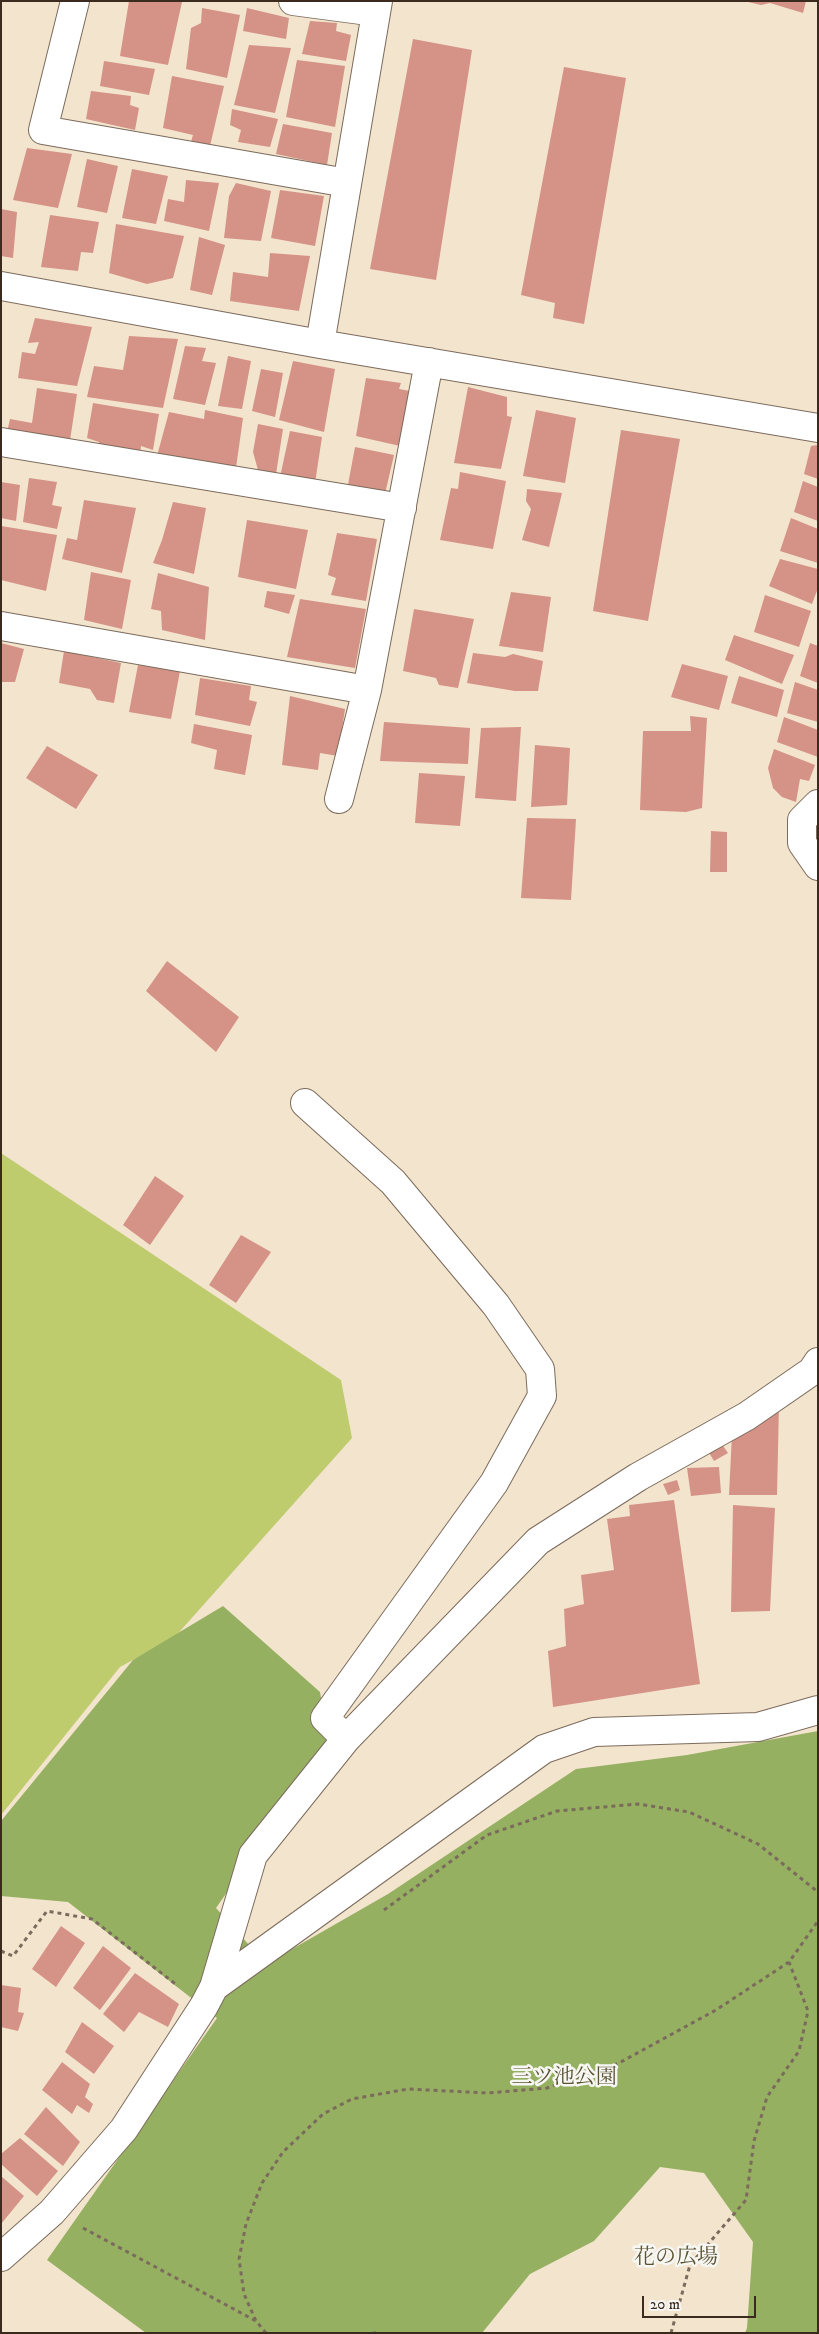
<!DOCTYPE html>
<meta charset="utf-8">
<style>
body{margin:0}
#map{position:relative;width:819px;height:2334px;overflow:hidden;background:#f3e4ce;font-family:"IM FELL DW Pica",serif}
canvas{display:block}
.frame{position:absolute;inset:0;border:2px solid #3b2a1e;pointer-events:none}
.scale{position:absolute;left:642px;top:2296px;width:114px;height:22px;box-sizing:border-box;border:2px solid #3b2a1e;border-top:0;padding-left:6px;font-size:15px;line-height:18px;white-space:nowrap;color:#3b2a1e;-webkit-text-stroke:4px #f6f6f2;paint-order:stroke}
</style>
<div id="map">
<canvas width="819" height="2334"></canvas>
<div class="frame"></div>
<div class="scale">20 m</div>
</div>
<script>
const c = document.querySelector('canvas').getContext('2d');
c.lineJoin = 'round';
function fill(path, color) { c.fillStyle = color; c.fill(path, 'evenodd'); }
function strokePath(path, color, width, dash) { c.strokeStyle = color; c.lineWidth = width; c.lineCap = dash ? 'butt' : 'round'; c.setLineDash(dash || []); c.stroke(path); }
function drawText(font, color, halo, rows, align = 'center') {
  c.font = font + ' "IM FELL DW Pica","Noto Serif JP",serif'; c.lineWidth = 5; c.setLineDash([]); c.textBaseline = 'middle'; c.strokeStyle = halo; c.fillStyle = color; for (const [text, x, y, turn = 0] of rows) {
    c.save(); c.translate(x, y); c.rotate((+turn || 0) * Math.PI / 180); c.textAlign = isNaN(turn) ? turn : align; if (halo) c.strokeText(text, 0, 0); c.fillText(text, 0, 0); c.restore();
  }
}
fill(new Path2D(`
 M1,1153L341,1380L352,1438L174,1638L120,1667L1,1815Z`), '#becc6e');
fill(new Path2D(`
 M223,1606L320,1692L329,1745L216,1908L266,1964L388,1894L576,1769L687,1755L818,1731V2333H745L747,2328L753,2242L704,2173L660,2167L594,2241L530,2274L482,2333H146L47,2260L217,2018L68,1902L1,1896V1821L133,1660Z`), '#96b061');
fill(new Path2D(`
 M129,1L182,2L168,65L120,56Z
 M766,1H806L803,13L770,3L761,5L748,2Z
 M202,8L240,15L227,78L186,69L191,28L201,23Z
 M247,8L289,18L286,39L243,31Z
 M310,21L337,23L336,31L351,35L346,61L302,54Z
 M413,39L472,50L436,280L370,269Z
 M249,45L291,48L275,113L234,105Z
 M297,60L345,66L335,127L286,117Z
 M104,61L155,69L149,95L100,86Z
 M564,67L626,78L584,324L553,318L555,303L521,295Z
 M172,76L224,86L210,146L191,142L193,135L163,128Z
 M91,91L131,96L130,105L139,108L135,130L86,119Z
 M232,109L278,119L270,147L238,142L241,130L230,125Z
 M283,124L332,133L327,165L276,154Z
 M27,148L72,154L58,208L13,200Z
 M87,159L118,166L107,213L77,207Z
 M132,169L168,176L156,224L122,218Z
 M186,180L219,183L209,231L164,221L168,199L184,202Z
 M236,183L271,191L261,241L224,238L229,196Z
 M280,190L324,196L315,246L271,238Z
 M1,209L17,212L13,258L1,256Z
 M50,215L99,222L93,253L81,252L78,271L41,267Z
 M116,224L184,236L173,278L147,284L109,273Z
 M199,237L225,245L212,295L190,290Z
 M270,253L310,256L299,311L230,301L233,272L268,277Z
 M35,318L92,327L77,386L18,378L22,352L35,354L39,342L28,343Z
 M129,336L178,339L163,408L87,397L94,366L123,370Z
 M185,346L206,348L202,361L216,363L205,405L173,399Z
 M228,356L251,361L242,409L218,406Z
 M293,361L335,369L324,432L279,420Z
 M261,369L283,373L275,417L252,411Z
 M366,378L401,383L399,389L410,391L400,446L356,436Z
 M468,387L507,397V416L512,417L501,469L454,463Z
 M37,388L77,394L69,447L6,437L10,419L32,423Z
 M93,403L159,414L153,450L141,446L140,456L99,448V442L87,438Z
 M205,410L243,418L235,475L155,463L169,412L204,419Z
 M536,410L576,418L565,483L523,476Z
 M258,424L283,429L276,474L258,470L253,452Z
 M621,430L680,439L648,621L593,611Z
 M290,431L322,437L315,483L280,477Z
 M818,445V479L804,474L811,446Z
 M355,447L394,455L384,498L347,490Z
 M460,472L506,481L493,549L440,540L451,488L458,489Z
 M29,478L57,482L52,505L62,507L57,529L23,522Z
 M803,481L818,487V521L794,512Z
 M1,482L20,485L16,521L1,518Z
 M527,489L562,493L549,547L522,540L531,509L526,501Z
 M84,500L136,508L122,573L62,559L67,538L77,540Z
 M173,502L206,508L194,574L153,563L162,540Z
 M791,518L818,529V563L780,551Z
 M247,520L308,530L296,589L238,577Z
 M1,526L57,535L46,591L1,580Z
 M337,533L377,539L366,601L331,595L336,578L328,575Z
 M780,559L818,569V588L812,604L769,586Z
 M91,572L131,580L122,629L84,620Z
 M158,573L209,587L205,640L162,630L161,611L151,609Z
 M267,591L295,595L289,614L264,607Z
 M511,592L551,597L543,652L499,646Z
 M765,595L811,611L799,647L754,632Z
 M300,599L366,609L355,668L287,657Z
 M414,609L474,619L458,688L439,685L436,678L403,671Z
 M734,635L794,655L782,684L725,660Z
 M1,643L24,649L15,682H1Z
 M810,643L818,646V683L800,676Z
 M64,651L121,663L114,703L97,700L90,689L59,683Z
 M473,653L505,657L513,654L543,661L538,691H515L467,683Z
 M682,664L728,676L719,710L671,697Z
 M138,665L180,671L171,719L129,712Z
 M739,676L784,690L777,717L731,703Z
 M200,678L251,686L249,700L257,702L250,726L195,715Z
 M795,682L818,690V722L787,713Z
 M290,696L345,709L338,756L320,753L318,770L282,765Z
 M690,716L707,718L702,808L686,812L640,810L643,731H691Z
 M784,717L818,730V757L777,742Z
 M384,722L470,728L468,764L380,761Z
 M194,724L252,735L245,775L214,769L217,750L191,743Z
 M521,727L516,801L475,798L481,728Z
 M535,745L570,748L567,805L531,807Z
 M47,746L98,775L76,809L26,778Z
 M774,749L815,765L809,781L800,779L796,802L782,797L773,788L768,768Z
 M419,773L465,776L460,826L415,823Z
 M527,818L576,819L571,900L521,898Z
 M711,831L727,832V872H710Z
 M167,961L239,1017L216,1052L146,991Z
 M155,1176L184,1196L150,1245L123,1225Z
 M241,1235L271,1252L236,1303L209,1285Z
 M779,1405L777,1495H729L732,1434Z
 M721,1443L728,1453L714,1461L708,1451Z
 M719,1467L721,1493L691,1496L687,1468Z
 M677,1480L680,1490L668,1495L663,1484Z
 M674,1500L700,1684L553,1707L548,1651L566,1646L564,1609L584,1604L581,1575L614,1570L607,1519L630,1516L629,1505Z
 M733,1505L775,1508L770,1611L731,1612Z
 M61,1926L85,1943L56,1987L32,1969Z
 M103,1946L131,1968L100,2010L73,1988Z
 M135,1973L179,2004L168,2027L139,2012L124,2032L103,2014Z
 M1,1985L21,1988L18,2012L24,2013L18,2031L1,2027Z
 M82,2022L114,2046L94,2074L65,2052Z
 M62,2062L90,2084L85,2097L93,2104L89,2113L77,2105L72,2114L42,2090Z
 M46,2107L80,2142L63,2166L24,2134Z
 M20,2138L58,2171L37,2196L1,2164V2154Z
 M1,2176L24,2196L1,2224Z`), '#d59286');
const minor = new Path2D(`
 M75,1L43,130L347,183
 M293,1L376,12
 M1,286L320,344L818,428
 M320,344L378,1
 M1,442L402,508
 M1,626L367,690
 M339,799L367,690L429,362
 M818,804L802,820V843L818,866
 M305,1103L393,1182L496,1305L540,1369L542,1396L494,1483L325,1718L346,1739
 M214,1987L544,1749L594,1732L758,1727L818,1710
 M1,2257L52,2212L124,2129L204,2006L214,1987L253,1855L346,1739L538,1541L638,1477L747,1416L812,1371L818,1362`);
strokePath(minor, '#7b6b5c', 30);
strokePath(new Path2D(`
 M384,1910L487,1835L557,1811L638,1804L689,1812L758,1844L818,1892
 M1,1951L13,1956L47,1911L92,1919L178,1986
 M83,2228L256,2321
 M266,2333L256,2321L244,2294L239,2259L246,2224L262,2183L283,2152L323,2114L352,2099L408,2089L488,2093L547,2088L619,2063L716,2010L789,1962L818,1921
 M373,2333H376
 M671,2333L690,2265L746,2200L754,2141L767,2097L799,2051L808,2011L789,1962`), '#7b6b5c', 3, [4, 4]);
strokePath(minor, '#fff', 28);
drawText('21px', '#5c5232', '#f6f6f2', [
 ["三ツ池公園",564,2079],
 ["花の広場",676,2259]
]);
</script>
